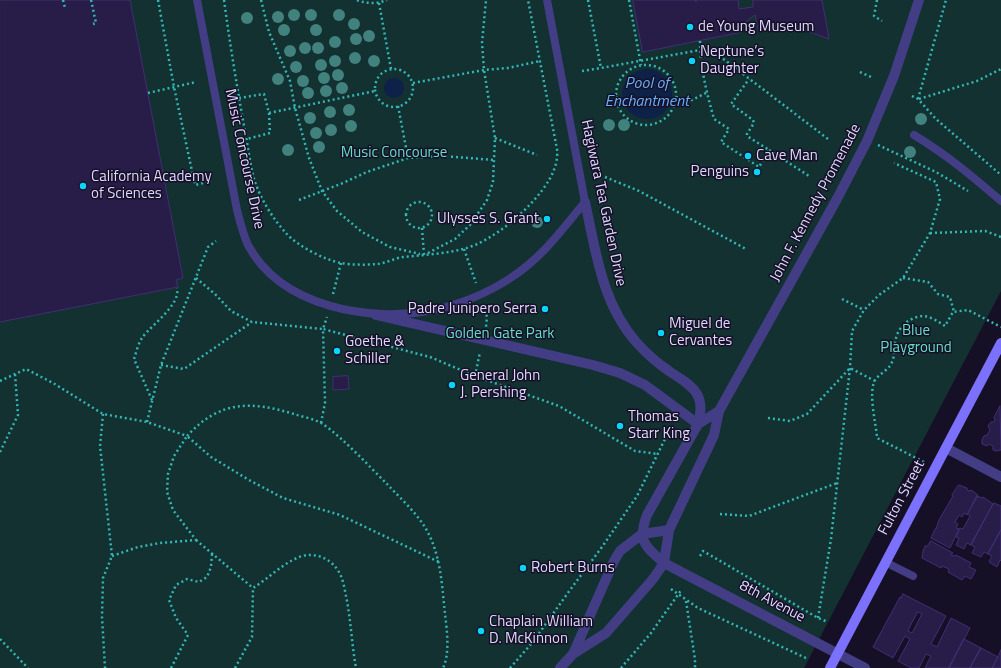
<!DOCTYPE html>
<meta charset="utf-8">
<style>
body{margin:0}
canvas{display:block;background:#161027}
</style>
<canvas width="1001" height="668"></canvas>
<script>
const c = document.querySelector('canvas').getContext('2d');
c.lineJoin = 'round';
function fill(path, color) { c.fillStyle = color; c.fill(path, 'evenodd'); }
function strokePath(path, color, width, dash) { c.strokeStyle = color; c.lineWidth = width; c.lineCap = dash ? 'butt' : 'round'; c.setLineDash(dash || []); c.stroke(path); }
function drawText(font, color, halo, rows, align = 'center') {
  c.font = font + ' "Titillium Web",sans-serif'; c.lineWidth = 3; c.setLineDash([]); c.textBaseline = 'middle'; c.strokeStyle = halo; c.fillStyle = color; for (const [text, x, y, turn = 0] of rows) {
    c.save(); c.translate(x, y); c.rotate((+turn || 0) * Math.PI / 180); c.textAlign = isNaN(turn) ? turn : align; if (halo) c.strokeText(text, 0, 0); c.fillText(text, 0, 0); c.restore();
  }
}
fill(new Path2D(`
 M0,0H1001V291L804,668H0Z`), '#133131');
fill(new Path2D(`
 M622 94a25 25 0 1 1 50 0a25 25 0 1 1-50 0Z
 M384 88a10 10 0 1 1 20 0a10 10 0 1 1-20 0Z`), '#0e2149');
const building = new Path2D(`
 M0,0H130L183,278L176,280L178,287L0,322Z
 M633,0H695L696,2V0H738L739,9L753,7V0H822L829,39L786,23L758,29L755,15L741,25L742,32L643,52Z
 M348,376L349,389L333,390V377Z
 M1000,406L1001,450L997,451L993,450V446L989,444L987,446L982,444V440L984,436L987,435L990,430L988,426L991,422H994L995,419L994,418Z
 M959,485L967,488V490L970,491L971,490L978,495L967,515L964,513L962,517L959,515L955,522L958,524L956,528L959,529L950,548L931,538L935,529H936L939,520L953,496L952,495Z
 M977,496L982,498L983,497L993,504L971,545L967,543L964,549L956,545L959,538L956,537L960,528L963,529L970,516L968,514Z
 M994,503L1001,506V530L988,554L984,552L981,557L972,553L975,547L971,545Z
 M1001,530V561L1000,560L997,567L989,562L992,556L988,554Z
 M931,541L953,553L951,555L955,556L956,555L971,563L969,567L976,570L971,579L965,576L962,580L948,572L949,569L942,566L941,568L922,558L923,551L925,546H927Z
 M903,594L946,616L931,644L937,647L951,618L970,628L949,668H925L931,656L926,654L919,668H911L898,661L910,639L905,636L893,658L873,647L900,597L901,598ZM918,612L922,614L912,633L908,631Z
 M964,639L981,648L970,668H949Z
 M981,648L998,657L992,668H970Z
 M1001,650V668H992L998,657Z`);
fill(building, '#281d48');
strokePath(building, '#402f73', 1);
strokePath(new Path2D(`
 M63,0L65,8
 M91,0L96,23L93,24
 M158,0L174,87L195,185L211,181
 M224,0C230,44 237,88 245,131C248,147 250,164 254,179C260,198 273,219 286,233C297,246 325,260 341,263C351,265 367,265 377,264C387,263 395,258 403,257C423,255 444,254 463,249C493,242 534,206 549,180C555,170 558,160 557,149L528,0
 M261,0L269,32L290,81L295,108L309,158L322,191L337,211L362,232L390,247L420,254
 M357,0C367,4 377,4 387,0
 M588,0L601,68L700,50L717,54L828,139
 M629,0L641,65
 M877,0L874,16L882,21
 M379,3L391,69
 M700,41C700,67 707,94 714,119L729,129L721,142L759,167L769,150L747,136V134L754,123L753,120L731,104L749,79
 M616 95a30 30 0 1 1 60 0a30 30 0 1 1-60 0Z
 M375 88a19 19 0 1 1 38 0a19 19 0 1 1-38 0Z
 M582,71L601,68
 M860,72L871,77
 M413,83L484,70L508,68L540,61
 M148,93L196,82
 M912,96L918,99L936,119L1001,175
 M676,97L692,100L706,93
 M239,98L264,94L269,113L270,133L247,139
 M918,99L946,0
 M919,99L977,81L1001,69
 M398,106L408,158
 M269,113L375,91
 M495,138L537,155
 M878,145L936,172L968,191
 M769,150L809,176
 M605,177L639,191L746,249
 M299,200L343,183L367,172L408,158L443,156L494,160
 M406 215a13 13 0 1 1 26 0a13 13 0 1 1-26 0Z
 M422,228L424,255
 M930,233L985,231L1001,237
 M464,249L476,283
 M428,253L455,239L470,225L487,200L493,182L495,138L484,70L482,43L486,0
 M196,278L215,294L231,311L252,322L323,329L327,317
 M903,278L928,282L938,294L950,297L954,312
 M333,294L341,263
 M842,299L864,310
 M484,305L487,317L486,327
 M161,365L184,369L252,322
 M475,376L480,352
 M0,381L26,369L53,383L103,414L147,422L187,436C220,400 251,401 294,414C303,417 315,419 323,424C344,439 368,465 387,484C400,498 416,512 426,529C441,555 442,586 445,614C447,630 450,654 443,668
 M152,400L134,359C136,353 138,344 142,338C151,325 181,305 177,288
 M103,414L100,446L112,556L103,578L102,617L105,668
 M768,418L790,421L807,414L850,368L875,381
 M147,422L161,365L208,247L216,241
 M321,423L325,403L323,329L430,357L475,376L559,406L635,451L658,454
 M0,452L18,415L15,374
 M924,462L877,438C876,423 868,393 875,380C880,373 889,370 892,362C895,355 894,346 896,338C899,326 910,317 923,316C930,316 939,322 945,326L953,312L968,310L1001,327
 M720,514L749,516L837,483
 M196,540L253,588
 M112,556L138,547L160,543L196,540L173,510L167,492L168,474L174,456L187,436L211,457L249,480L283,498L340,515L439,562
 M700,556L703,551L818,618L828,622
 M671,589L698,608L808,659
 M686,601L695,659V668
 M818,618L831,539L850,368L852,331L864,310L879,295L903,278L930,233L940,199L936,182L894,163
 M0,639L28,668
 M171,668L188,635L176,618L169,600L176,585L187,579L199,582L207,577L211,567L212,554
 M235,668L252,637L253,588C269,578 284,562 302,556C318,552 333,560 340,574C344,582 345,592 347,601C351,623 352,646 356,668
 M510,668L532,643L570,590L602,547L637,496L666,437
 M621,668L651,633L682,589`), '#33b7b6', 2.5, [2, 3]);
strokePath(new Path2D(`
 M197,0L237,210C240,222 243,234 248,245C281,307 370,323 434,310C460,304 486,294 509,279C542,258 561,231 585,202L547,0
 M914,135C947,155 972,176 1001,201
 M885,562L913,576`), '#433d85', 8);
strokePath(new Path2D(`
 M585,202C596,252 602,304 637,343C647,354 657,363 669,371C679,378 691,384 697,394C702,403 701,414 698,424
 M376,315L593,365L620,373L645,385L698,424
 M719,411L698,424L647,515C637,542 645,546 664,563L865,668
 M946,448L1001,477
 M573,654L614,561L620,551L642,534L669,530
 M560,668L573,654L606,633L653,579L664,563L669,530L714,435L719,411L838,197L867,141L894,76L919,0`), '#433d85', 10);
strokePath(new Path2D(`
 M830,668L1001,343`), '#7c71fc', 10);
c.fillStyle = '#41817e';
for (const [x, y] of [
 [294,15],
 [311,15],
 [339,15],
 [278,17],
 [247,18],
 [354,24],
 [284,30],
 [316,30],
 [369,36],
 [356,39],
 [335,42],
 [305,48],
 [318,48],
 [290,51],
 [355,58],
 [335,61],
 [374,61],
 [321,65],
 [296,67],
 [338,75],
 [324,78],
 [278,79],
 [303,81],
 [342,88],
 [326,91],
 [308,93],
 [349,110],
 [330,112],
 [310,118],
 [921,119],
 [609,125],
 [624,125],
 [351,126],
 [331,130],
 [316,133],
 [319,147],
 [288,150],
 [910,152],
 [537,222]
]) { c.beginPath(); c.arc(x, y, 6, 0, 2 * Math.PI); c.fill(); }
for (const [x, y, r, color] of [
 [690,27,4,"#09d5f9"],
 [692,61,4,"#09d5f9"],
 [748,156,4,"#09d5f9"],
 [757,172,4,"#09d5f9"],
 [83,186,4,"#09d5f9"],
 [547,219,4,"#09d5f9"],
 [545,309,4,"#09d5f9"],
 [661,333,4,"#09d5f9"],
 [337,351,4,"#09d5f9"],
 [452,385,4,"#09d5f9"],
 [620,426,4,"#09d5f9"],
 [523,568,4,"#09d5f9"],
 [481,631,4,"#09d5f9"]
]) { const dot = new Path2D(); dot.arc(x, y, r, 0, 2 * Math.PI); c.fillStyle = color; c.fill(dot); strokePath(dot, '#161027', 1.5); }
drawText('15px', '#ded8fe', '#161027', [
 ["de Young Museum",698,27],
 ["Neptune’s",700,52],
 ["Daughter",700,69],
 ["Cave Man",756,156],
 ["Penguins",749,172,"right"],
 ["California Academy",91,177],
 ["of Sciences",91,194],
 ["Ulysses S. Grant",539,219,"right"],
 ["Padre Junipero Serra",537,309,"right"],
 ["Miguel de",669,324],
 ["Cervantes",669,341],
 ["Goethe &",345,342],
 ["Schiller",345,359],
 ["General John",460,376],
 ["J. Pershing",460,393],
 ["Thomas",628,417],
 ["Starr King",628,434],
 ["Robert Burns",531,568],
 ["Chaplain William",489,622],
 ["D. McKinnon",489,639]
], 'left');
drawText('15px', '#64dec6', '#161027', [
 ["Music Concourse",394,153],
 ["Blue",916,331],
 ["Playground",916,348],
 ["Golden Gate Park",500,334]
]);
drawText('15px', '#ded8fe', '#161027', [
 ["Music Concourse Drive",244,159,78],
 ["Hagiwara Tea Garden Drive",603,203,78],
 ["John F. Kennedy Promenade",816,203,-62],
 ["Fulton Street",902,498,-62],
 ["8th Avenue",772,602,28]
]);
drawText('italic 16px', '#68b0fb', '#161027', [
 ["Pool of",647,84],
 ["Enchantment",647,102]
]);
</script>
